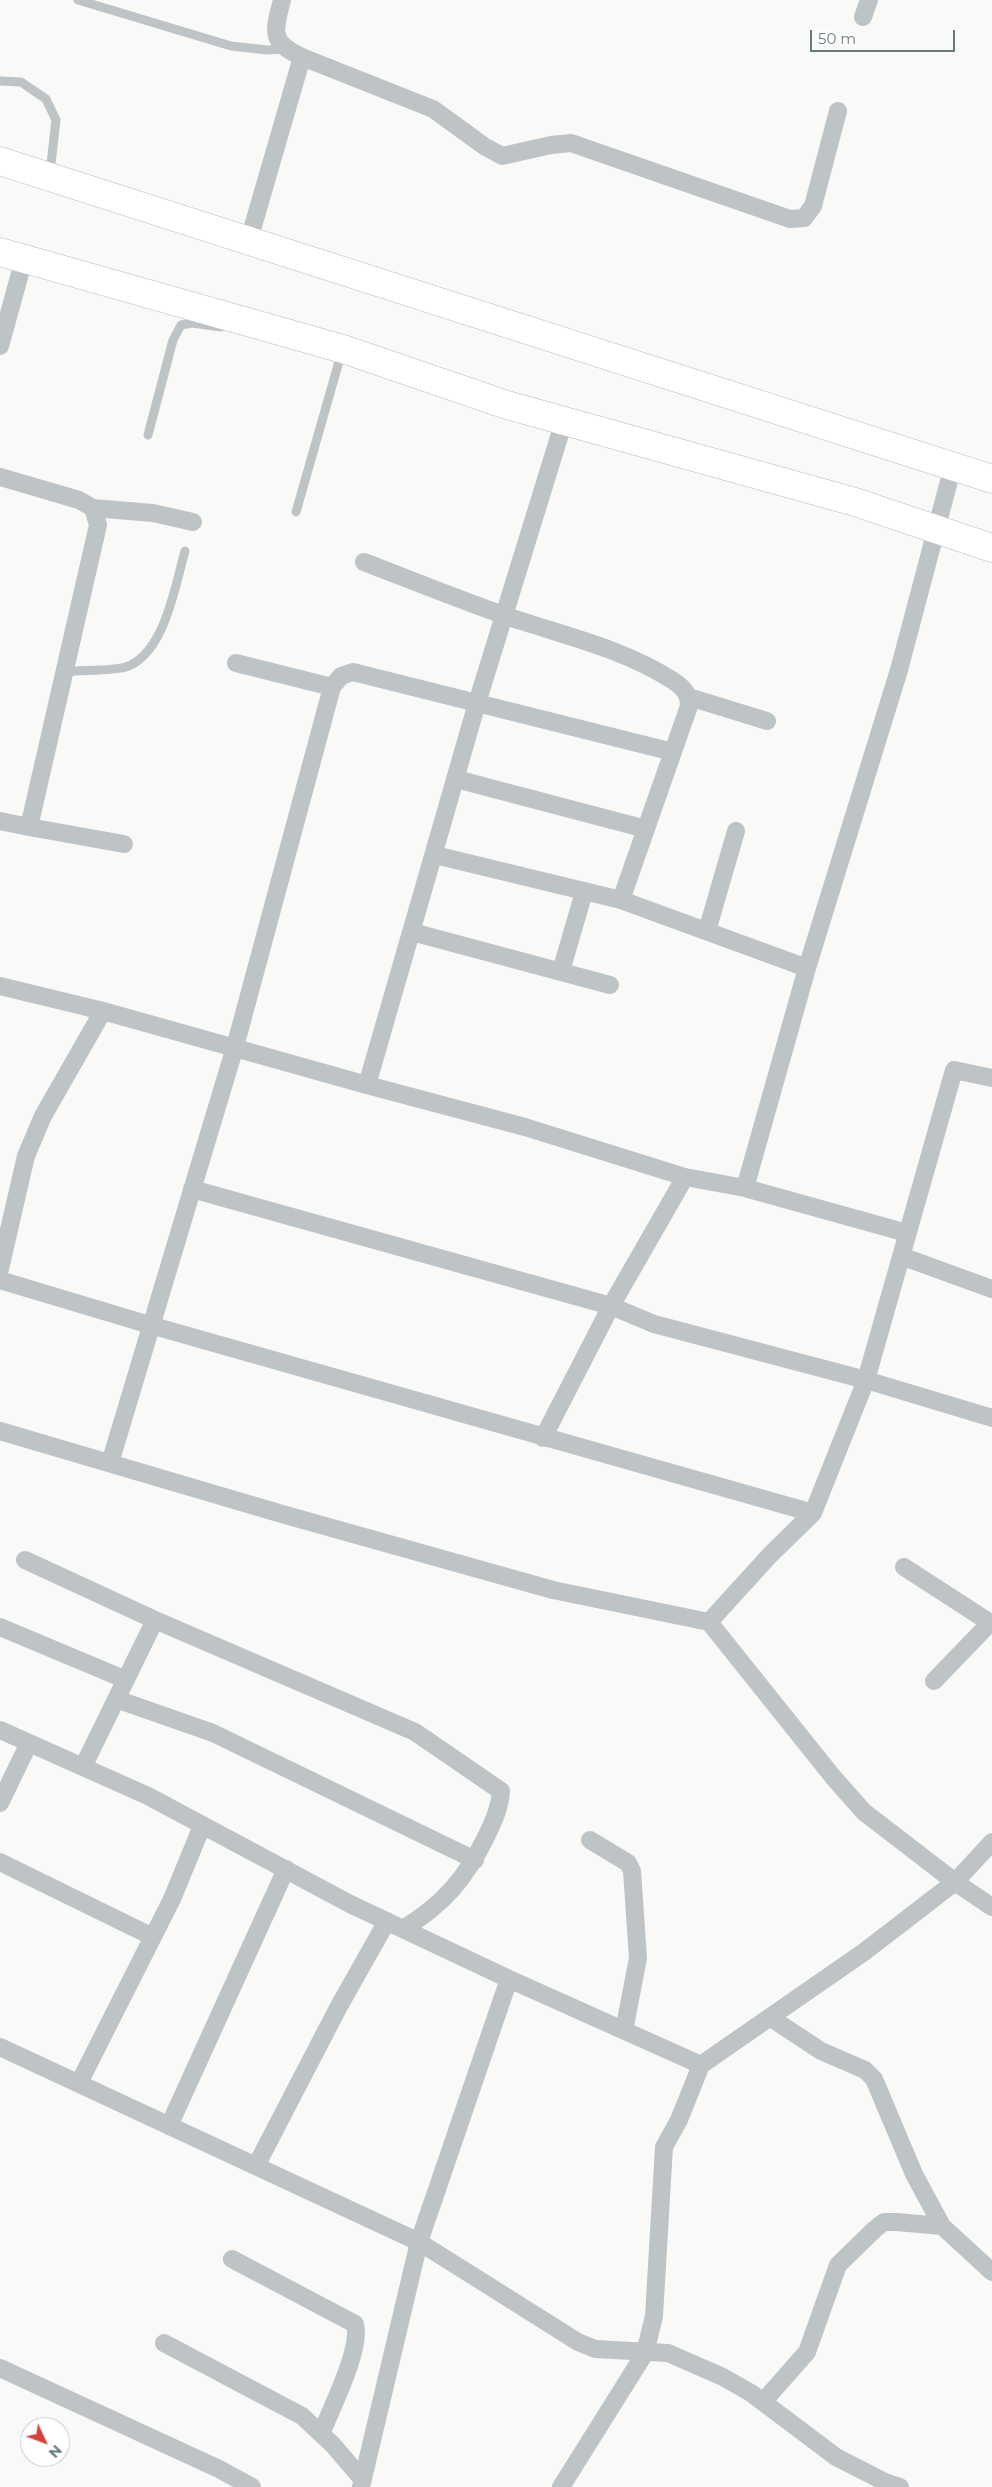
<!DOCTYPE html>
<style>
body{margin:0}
#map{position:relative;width:992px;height:2487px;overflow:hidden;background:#f9f9f8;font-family:Montserrat,sans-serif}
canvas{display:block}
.north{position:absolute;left:20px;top:2417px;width:50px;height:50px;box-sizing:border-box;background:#fff;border:1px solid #c2cacc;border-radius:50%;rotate:133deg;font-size:14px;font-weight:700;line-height:20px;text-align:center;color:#667a80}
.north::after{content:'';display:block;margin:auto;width:18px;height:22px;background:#d5443c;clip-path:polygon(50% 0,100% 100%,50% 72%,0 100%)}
.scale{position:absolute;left:810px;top:30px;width:145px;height:22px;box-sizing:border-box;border:2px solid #667a80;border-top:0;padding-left:6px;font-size:15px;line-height:18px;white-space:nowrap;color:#667a80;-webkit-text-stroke:4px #fff;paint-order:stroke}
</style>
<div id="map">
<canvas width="992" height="2487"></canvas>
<div class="north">N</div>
<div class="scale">50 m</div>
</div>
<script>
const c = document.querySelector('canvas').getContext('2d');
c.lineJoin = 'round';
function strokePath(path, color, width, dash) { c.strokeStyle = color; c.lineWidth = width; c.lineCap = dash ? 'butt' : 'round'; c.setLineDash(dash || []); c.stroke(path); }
const primary = new Path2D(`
 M0,161L992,479
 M0,252L343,349L507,405L855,502L992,548`);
strokePath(primary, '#b4babd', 29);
strokePath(new Path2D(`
 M78,0L231,46L267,50L284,49
 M0,81L21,82L46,99L56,120L50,173
 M148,435L173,340L181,325L192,323L221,327
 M296,512L342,351
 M64,672C80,670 112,671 126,667C165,653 175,586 185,551`), '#bec4c6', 9);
strokePath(new Path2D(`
 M863,17L869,0
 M302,57L433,109L484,146L502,156L551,145L571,143L790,219L804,218L813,206L838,111
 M249,240L302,57C269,42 274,31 282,0
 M0,346L24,259
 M564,421L477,703L673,752
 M0,477L79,500L93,508L98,525L29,827L0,821
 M93,508L153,513L193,522
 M364,562C411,580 458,599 506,616C562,635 622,648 672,680C683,687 689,693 689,706L621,900
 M236,663L332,687
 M689,697L767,721
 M456,779L646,829
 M29,827L124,844
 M435,855L621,900L807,968
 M707,931L736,831
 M412,932L610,985
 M561,971L584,892
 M0,986L103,1011L367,1085L525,1127L685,1177L745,1188L907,1233
 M745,1188L807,968L899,670L953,466
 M192,1189L611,1306L654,1324L866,1380L992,1418
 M901,1256L992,1289
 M0,1269L26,1156L43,1116L103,1011
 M0,1280L150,1325L813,1513L866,1380L954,1070L992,1078
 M0,1431L282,1514L553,1590L709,1622L770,1555L813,1513
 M543,1438L611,1306L685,1177
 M110,1463L235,1047L332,687L341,676L353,672L477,703L367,1085
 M25,1560L155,1620L415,1732L501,1791C500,1807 494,1820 487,1835C466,1878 444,1904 403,1929
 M904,1567L992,1624
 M709,1622L833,1777L864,1812L955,1882L992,1907
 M0,1627L124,1679
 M934,1681L989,1624
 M116,1699L213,1733L475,1860
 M0,1730L148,1796L350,1904L509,1979
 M83,1767L155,1620
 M0,1803L29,1743
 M590,1840L628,1863L632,1871L638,1958L624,2031
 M0,1862L153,1937
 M771,2018L821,2051L865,2070L874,2079L914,2174L942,2226L992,2272
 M0,2047L419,2242L578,2342L595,2349L668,2353L723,2377L751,2393L836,2457L885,2482L900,2487
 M79,2083L172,1899L202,1826
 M169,2126L286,1869
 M256,2166L338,2008L387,1921
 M232,2259L355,2324C362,2348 331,2409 321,2434
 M164,2343L302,2416L333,2445L363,2480
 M0,2368L219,2469L252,2487
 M763,2402L807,2352L838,2265L875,2229L884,2222H897L942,2226
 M361,2487L419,2242L509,1979L701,2065L864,1952L955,1882L992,1842
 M561,2487L645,2353L654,2316L664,2147L679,2120L701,2065`), '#bec4c6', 18);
strokePath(primary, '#fff', 28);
</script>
